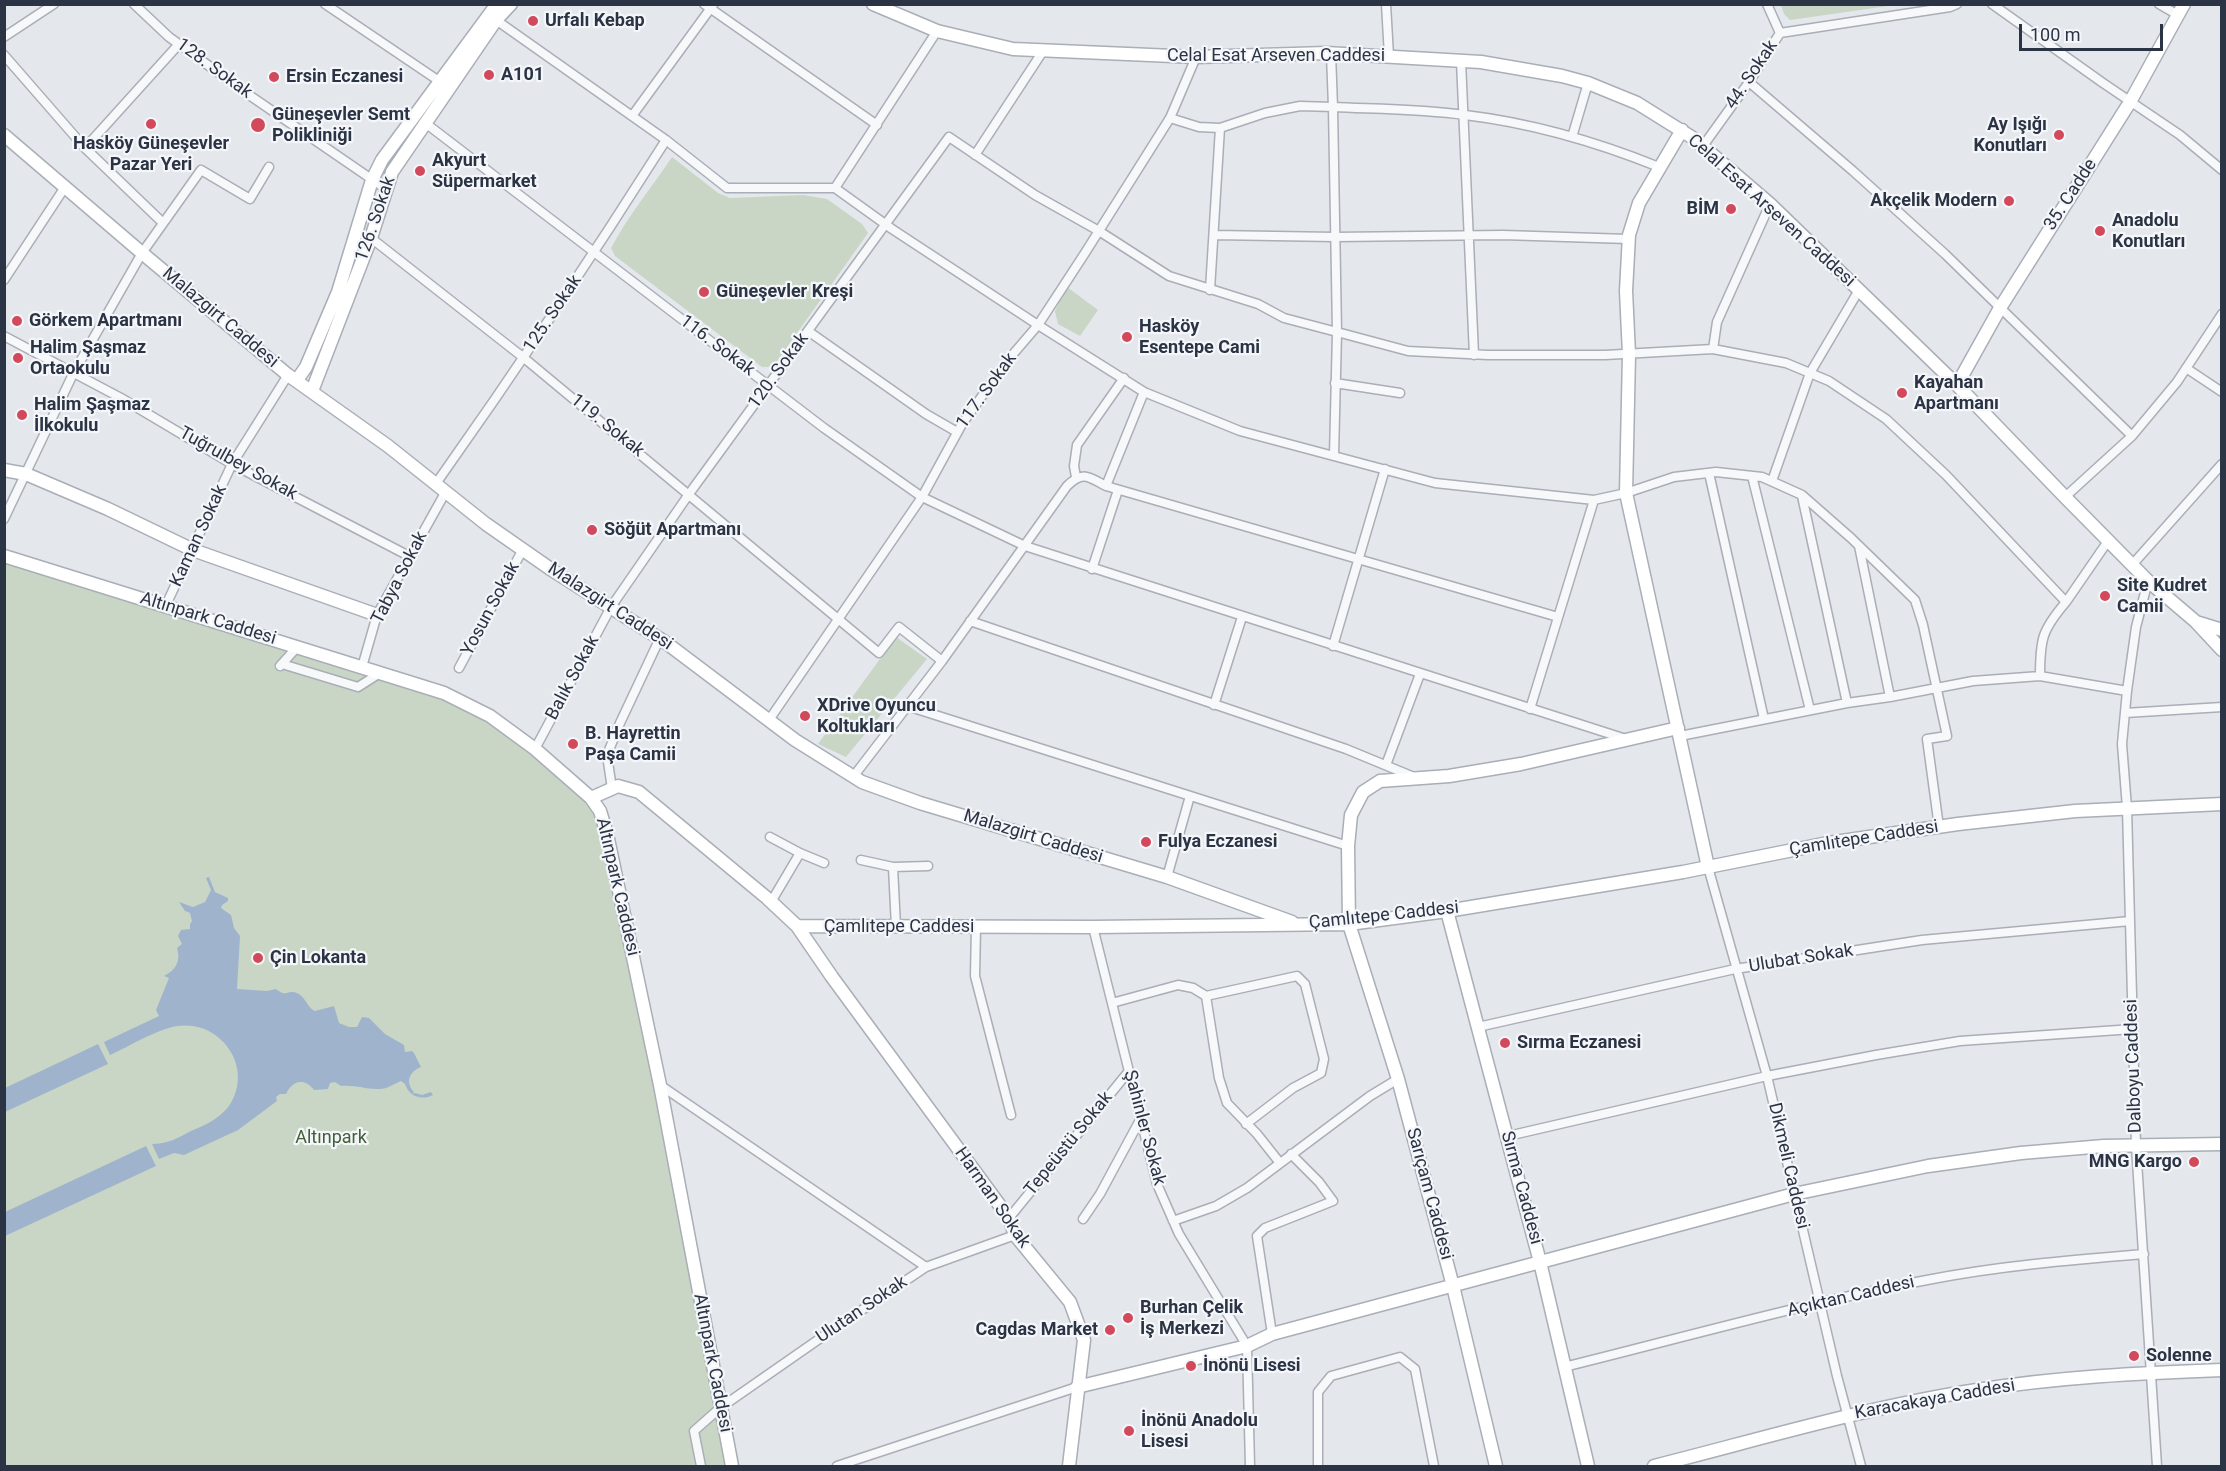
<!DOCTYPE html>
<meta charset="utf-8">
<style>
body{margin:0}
#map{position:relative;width:2226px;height:1471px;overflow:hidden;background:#e4e7ec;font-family:Roboto,sans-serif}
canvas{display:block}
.frame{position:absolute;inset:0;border:6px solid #2b3445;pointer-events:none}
.scale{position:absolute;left:2019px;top:24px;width:144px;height:27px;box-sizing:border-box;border:3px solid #2b3445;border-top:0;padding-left:8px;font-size:18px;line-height:21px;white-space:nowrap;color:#2b3445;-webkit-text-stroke:4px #f4f6f9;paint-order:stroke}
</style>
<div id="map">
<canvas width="2226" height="1471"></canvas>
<div class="frame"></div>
<div class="scale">100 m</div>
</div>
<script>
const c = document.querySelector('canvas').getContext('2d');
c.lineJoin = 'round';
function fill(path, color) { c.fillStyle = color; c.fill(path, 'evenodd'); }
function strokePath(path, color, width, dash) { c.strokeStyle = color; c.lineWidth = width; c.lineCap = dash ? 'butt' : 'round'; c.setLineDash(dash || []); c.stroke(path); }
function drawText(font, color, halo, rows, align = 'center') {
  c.font = font + ' Roboto,sans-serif'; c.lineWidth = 4.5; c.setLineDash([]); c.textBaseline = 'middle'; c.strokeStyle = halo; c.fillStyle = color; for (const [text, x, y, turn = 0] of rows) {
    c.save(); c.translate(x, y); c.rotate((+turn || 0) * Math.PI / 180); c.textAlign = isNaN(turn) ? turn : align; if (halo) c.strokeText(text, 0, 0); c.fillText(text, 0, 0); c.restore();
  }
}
fill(new Path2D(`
 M1781,5V4L1895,5L1790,20L1784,14Z
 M672,157L718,193L730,198L803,195L827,199L862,224L868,233L773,367H762L615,256L611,248C628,216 652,187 672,157Z
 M1067,287L1098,310L1080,336L1058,324L1055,311Z
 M4,556L444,693L490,716L600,811L732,1466H5Z
 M896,637L927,659L846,757L818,744Z`), '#c9d6c5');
fill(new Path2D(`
 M209,877L215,892L228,898V901L222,905L221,908L231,915L234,928L240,936L237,989L267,991L276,989C286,997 285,991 294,992C306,995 306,1007 315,1011L334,1006L339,1023L349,1027H357L362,1017L369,1018L385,1034L404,1045L405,1052L412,1051L414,1053L421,1067C409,1072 405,1082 414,1092L413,1094L415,1093L422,1095L431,1092L433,1095C420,1101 409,1096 405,1084L401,1081C393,1084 387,1090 377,1089C364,1089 356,1085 341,1086L335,1082L330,1083L328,1089L314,1090C304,1077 292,1081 286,1094H280L276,1097L277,1101L238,1130L184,1155L174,1153L159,1159L152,1144C167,1144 178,1138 191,1131C205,1125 219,1119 229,1106C255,1068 221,1020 178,1026C159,1028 128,1047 110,1055L104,1042L159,1016L156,1010L169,978L164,976C176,970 181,961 177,948L182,944L178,936L181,930L190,929V924L192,921L190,913L185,911L179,902L193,907L205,902L211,890L206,878Z
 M98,1044L108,1064L5,1112V1088Z
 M146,1146L156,1166L5,1236V1212Z`), '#9fb4cc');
const street = new Path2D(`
 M134,4L169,37L252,97L386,189
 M325,4L439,81
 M704,4L877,125
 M1386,4L1389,56
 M1767,4L1780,33
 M1992,4L2103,83L2180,135L2222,170
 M2159,4L2178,15
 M496,20L666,140L727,188H835L892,229L1038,325L1144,392L1240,431L1435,483L1594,500L1626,493L1674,477L1716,472L1762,477L1802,495L1851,538L1915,600L1923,625L1947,736L1927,739L1939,827
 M4,37L54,4
 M4,55L85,148L162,222
 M1461,61L1474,355
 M1749,82L1853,171L1945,254L2132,436
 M632,116L713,5
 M1170,118L1199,127L1220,128
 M424,122L824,428L922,497L1025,546L1626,739
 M1572,137L1588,83
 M1703,146L1749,82L1780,33L1950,7L1957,4
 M85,148L179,44
 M975,155L1043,51
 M835,188L937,31
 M1214,235L1335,237L1503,235L1628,239
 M371,238L524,358L879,653L899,627L942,661
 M4,280L65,187
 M1210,290L1220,128L1265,113L1300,106L1333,107L1331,54
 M808,331L926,414L957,432
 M4,336L121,398L232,464L409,556
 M1713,349L1717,322L1770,204
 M2186,368L2222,392
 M1335,383L1400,393
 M1334,456L1337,332L1333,107C1377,109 1422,109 1465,115C1532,123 1597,142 1659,167
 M1709,473L1764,719
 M1752,476L1810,710
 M1076,477L1074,466L1077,445L1124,378
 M1772,481L1810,373L1859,290
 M435,485C515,372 592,257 666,140
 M1106,486L1144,392
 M1802,496L1847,703L1890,697L1859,546
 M2065,497L2132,436L2177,382L2222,314
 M4,519L73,374L142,253L201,170L250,199L269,167
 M2132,565L2222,464
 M1092,569L1118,490
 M2148,581L2136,627L2127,691L2122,744L2127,808L2136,1146L2157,1466
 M2066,602L2108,541
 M166,605L232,464L288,375
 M970,621L1346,749L1414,777
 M1333,646L1385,469
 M282,664L358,687L380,673
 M280,666L298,646
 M362,667L377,615L445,493
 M459,668L523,549
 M1890,697L1973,681L2040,676L2127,691
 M1214,705L1242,617
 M907,706L1348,846
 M1530,709L1594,500
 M2125,713L2222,707
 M769,720L922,497L962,424L1008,360L1038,325L1085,253L1170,118L1196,57
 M1680,736L1847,703
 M535,749L611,607L689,494L949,137L1035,195L1099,231L1169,276L1258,304L1284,318L1337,332L1408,351L1488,355H1605L1713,349L1786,363L1829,381L1886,419L1946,475L2066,602C2042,630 2040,639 2040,676
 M1386,765L1420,674
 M853,777L942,661L1067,486C1083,470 1089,477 1106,486L1558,617
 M612,789L607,755L620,723L660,638
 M770,837L800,853L771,902
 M800,853L824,863
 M861,860L893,867L928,866
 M893,867L896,927
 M1708,867L1767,1076L1837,1376L1861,1466
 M1167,877L1190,796
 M976,927L975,976L1011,1115
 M1093,927L1157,1184L1179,1234L1247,1346L1250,1466
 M1206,996L1297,976L1305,984L1324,1059L1321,1073L1293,1088L1246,1124
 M1112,1003L1178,985L1193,988L1206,996L1219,1078L1227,1103L1257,1134L1280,1163
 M1478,1027L1735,969L1922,940L2130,921
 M660,1085L926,1267
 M1508,1136L1767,1076L1876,1055L1960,1041L2133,1029
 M1009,1218L1129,1071
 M1083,1219L1100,1194L1140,1120
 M1173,1221L1216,1206L1247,1188L1370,1096L1398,1079
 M1272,1334L1257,1236L1265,1228L1333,1201L1319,1182L1291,1154
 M1564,1367C1685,1337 1805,1303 1927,1280C1998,1266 2071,1260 2144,1254
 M701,1466L694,1431L720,1408L835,1328L926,1267L1015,1235
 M837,1466L1077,1387
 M1318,1466V1392L1331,1376L1400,1357L1415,1369L1434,1466`);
const secondary = new Path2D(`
 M873,4L937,31L1013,49L1196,57L1326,53L1481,62L1562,76L1588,83L1637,103L1693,138L1770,204L1957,385L2065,497L2148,581L2195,621L2222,650
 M1682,130L1639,203L1629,235L1626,291L1629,354L1626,493L1708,867
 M4,135L142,253L288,375L388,446L486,524L552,570L665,642L795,740L862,782L920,803L1167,877L1292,922
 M297,380L306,367L338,292L372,180L382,160L497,4
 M1957,385L2000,308L2130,102L2184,4
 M312,391L371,238L392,172L496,20L511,4
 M4,470L26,474L108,509L193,550L377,615
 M4,556L444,693L490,716L535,749L591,798L600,811L607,834L660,1085L732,1466
 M2196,622L2222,630
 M591,798L618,786L639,792L767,898L797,926L1093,927L1349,924L1447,911L1683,872L1828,843L1958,824L2075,811L2222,804
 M1447,911L1540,1262L1588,1466
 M797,926L832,977L1009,1218L1015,1235L1070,1302L1084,1340L1069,1466
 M1077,1387L1247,1346L1272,1334L1794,1194L1928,1166L2021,1153L2104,1146L2222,1144
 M1496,1466L1453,1286L1398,1079L1349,924L1348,846L1351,815L1363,792L1380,781L1449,776L1521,764L1678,728
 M1654,1466C1761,1439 1867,1407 1977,1390C2058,1377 2140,1373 2222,1370`);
strokePath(street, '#a9aeb7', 11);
strokePath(secondary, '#a9aeb7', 15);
strokePath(street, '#f7f8fa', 8);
strokePath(secondary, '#fff', 12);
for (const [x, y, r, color] of [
 [533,21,6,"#d1495b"],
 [489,75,6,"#d1495b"],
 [274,77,6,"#d1495b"],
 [151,124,6,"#d1495b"],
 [258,125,8,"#d1495b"],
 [2059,135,6,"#d1495b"],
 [420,171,6,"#d1495b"],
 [2009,201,6,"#d1495b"],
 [1731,209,6,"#d1495b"],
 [2100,231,6,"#d1495b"],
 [704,292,6,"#d1495b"],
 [17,321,6,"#d1495b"],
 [1127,337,6,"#d1495b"],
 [18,358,6,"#d1495b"],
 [1902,393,6,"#d1495b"],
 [22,415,6,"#d1495b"],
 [592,530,6,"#d1495b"],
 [2105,596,6,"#d1495b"],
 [805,716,6,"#d1495b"],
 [573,744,6,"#d1495b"],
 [1146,842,6,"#d1495b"],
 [258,958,6,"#d1495b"],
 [1505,1043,6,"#d1495b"],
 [2194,1162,6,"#d1495b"],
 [1128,1318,6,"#d1495b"],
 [1110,1330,6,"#d1495b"],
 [2134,1356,6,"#d1495b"],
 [1191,1366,6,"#d1495b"],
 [1129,1431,6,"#d1495b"]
]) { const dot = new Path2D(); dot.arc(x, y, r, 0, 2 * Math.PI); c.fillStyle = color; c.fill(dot); strokePath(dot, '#f4f6f9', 2); }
drawText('bold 18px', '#2b3445', '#f4f6f9', [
 ["Urfalı Kebap",545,21],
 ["A101",501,75],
 ["Ersin Eczanesi",286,77],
 ["Güneşevler Semt",272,115],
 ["Polikliniği",272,136],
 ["Ay Işığı",2047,125,"right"],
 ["Konutları",2047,146,"right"],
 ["Hasköy Güneşevler",151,144,"center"],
 ["Pazar Yeri",151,165,"center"],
 ["Akyurt",432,161],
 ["Süpermarket",432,182],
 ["Akçelik Modern",1997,201,"right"],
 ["BİM",1719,209,"right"],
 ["Anadolu",2112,221],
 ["Konutları",2112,242],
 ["Güneşevler Kreşi",716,292],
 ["Görkem Apartmanı",29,321],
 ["Hasköy",1139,327],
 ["Esentepe Cami",1139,348],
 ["Halim Şaşmaz",30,348],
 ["Ortaokulu",30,369],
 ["Kayahan",1914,383],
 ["Apartmanı",1914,404],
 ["Halim Şaşmaz",34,405],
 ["İlkokulu",34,426],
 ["Söğüt Apartmanı",604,530],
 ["Site Kudret",2117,586],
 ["Camii",2117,607],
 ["XDrive Oyuncu",817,706],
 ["Koltukları",817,727],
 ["B. Hayrettin",585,734],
 ["Paşa Camii",585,755],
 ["Fulya Eczanesi",1158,842],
 ["Çin Lokanta",270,958],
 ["Sırma Eczanesi",1517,1043],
 ["MNG Kargo",2182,1162,"right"],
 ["Burhan Çelik",1140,1308],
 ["İş Merkezi",1140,1329],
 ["Cagdas Market",1098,1330,"right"],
 ["Solenne",2146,1356],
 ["İnönü Lisesi",1203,1366],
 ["İnönü Anadolu",1141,1421],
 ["Lisesi",1141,1442]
], 'left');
drawText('18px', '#2b3445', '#f4f6f9', [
 ["Celal Esat Arseven Caddesi",1276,56],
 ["128. Sokak",214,69,36],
 ["44. Sokak",1752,75,-56],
 ["35. Cadde",2071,195,-57],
 ["Celal Esat Arseven Caddesi",1771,211,42],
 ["126. Sokak",376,219,-71],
 ["125. Sokak",553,314,-56],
 ["Malazgirt Caddesi",220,318,40],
 ["116. Sokak",717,346,37],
 ["120. Sokak",779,371,-54],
 ["117. Sokak",987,391,-54],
 ["119. Sokak",607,426,39],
 ["Tuğrulbey Sokak",238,464,29],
 ["Kaman Sokak",199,536,-65],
 ["Tabya Sokak",400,578,-63],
 ["Malazgirt Caddesi",610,607,33],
 ["Yosun Sokak",491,609,-62],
 ["Altınpark Caddesi",208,619,17],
 ["Balık Sokak",573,678,-62],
 ["Malazgirt Caddesi",1033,837,17],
 ["Çamlıtepe Caddesi",1864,839,-9],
 ["Altınpark Caddesi",617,887,77],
 ["Çamlıtepe Caddesi",1384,916,-6],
 ["Çamlıtepe Caddesi",899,927],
 ["Ulubat Sokak",1801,959,-9],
 ["Dalboyu Caddesi",2134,1066,-92],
 ["Şahinler Sokak",1144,1128,75],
 ["Tepeüstü Sokak",1069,1144,-51],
 ["Dikmeli Caddesi",1788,1166,77],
 ["Sırma Caddesi",1521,1188,75],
 ["Sarıçam Caddesi",1429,1194,75],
 ["Harman Sokak",992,1198,55],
 ["Açıktan Caddesi",1851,1297,-13],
 ["Ulutan Sokak",862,1310,-34],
 ["Altınpark Caddesi",712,1363,79],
 ["Karacakaya Caddesi",1935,1400,-10]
]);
drawText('18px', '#3f6138', '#f4f6f9', [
 ["Altınpark",331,1138]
]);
</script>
